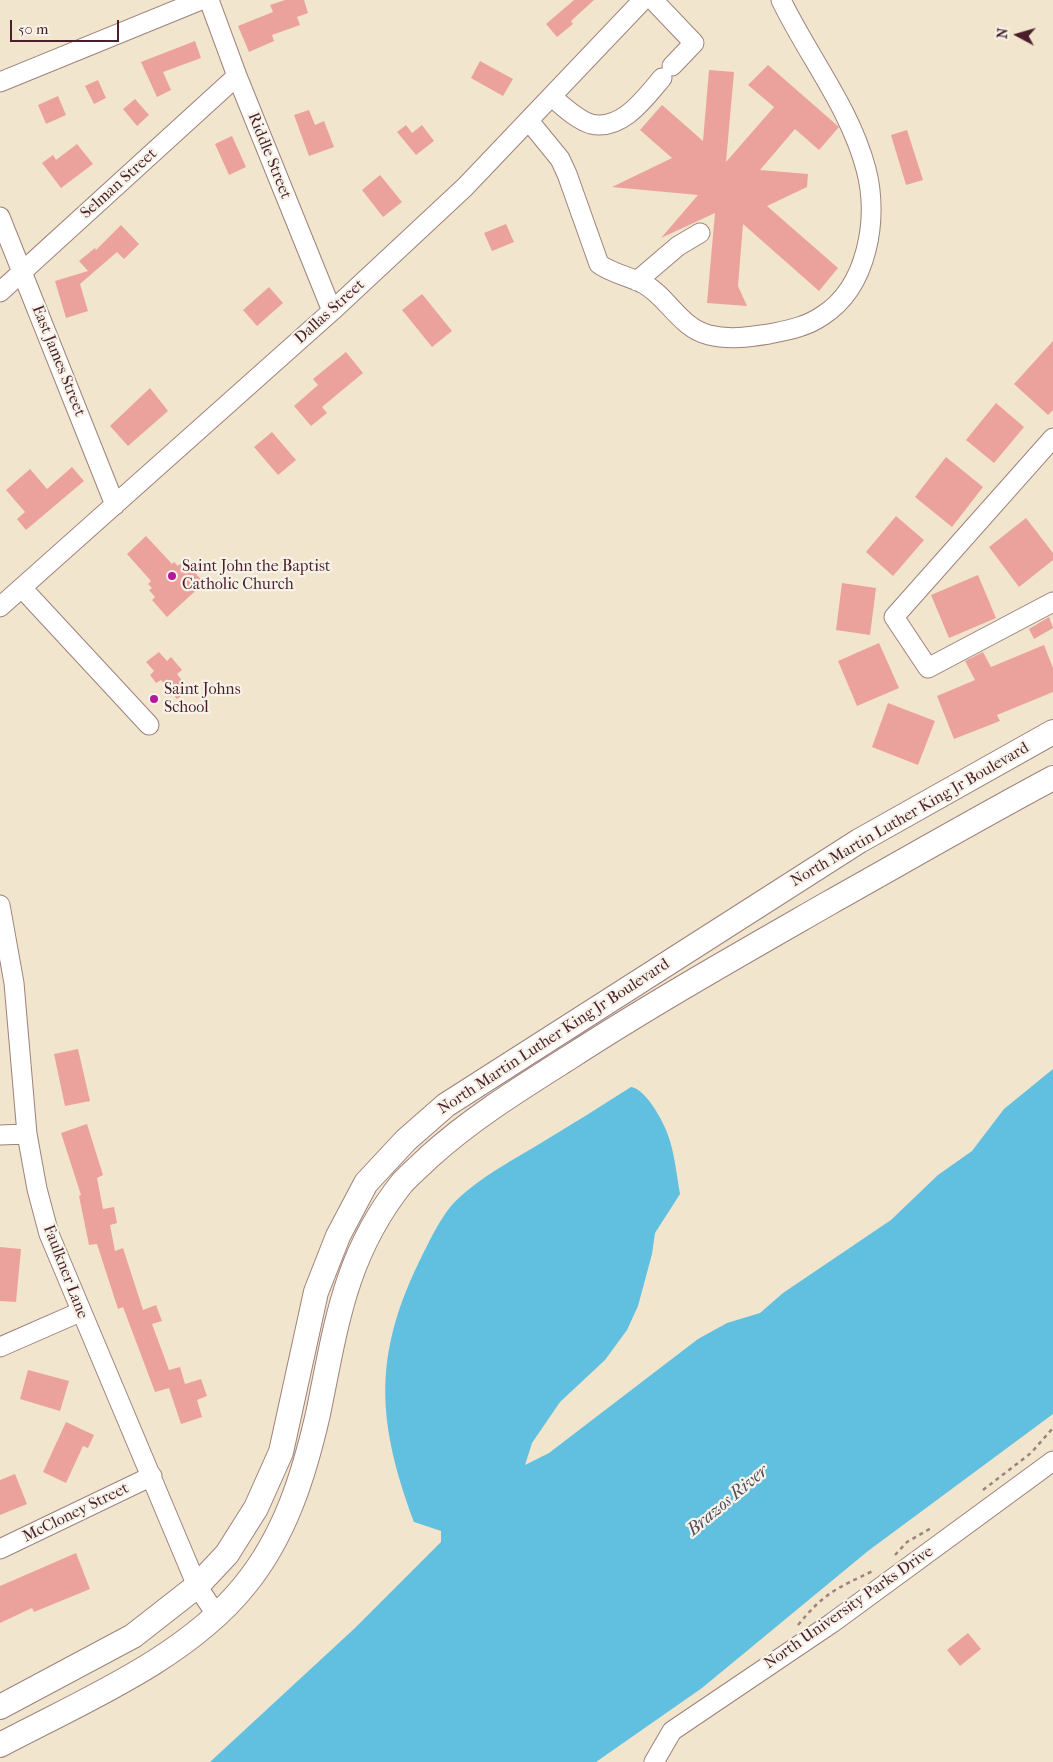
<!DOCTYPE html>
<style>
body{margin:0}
#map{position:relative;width:1053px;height:1762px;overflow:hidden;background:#f2e5cd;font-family:"IM FELL French Canon",serif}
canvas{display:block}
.north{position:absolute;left:993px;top:10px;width:50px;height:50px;-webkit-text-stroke:4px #f7f3e8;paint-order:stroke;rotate:276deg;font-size:14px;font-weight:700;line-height:20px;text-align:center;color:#4a1f2b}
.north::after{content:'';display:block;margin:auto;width:18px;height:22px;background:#4a1f2b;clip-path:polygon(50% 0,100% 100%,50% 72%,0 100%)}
.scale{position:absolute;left:10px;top:20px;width:109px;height:22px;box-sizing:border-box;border:2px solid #4a1f2b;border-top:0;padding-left:6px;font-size:15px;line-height:18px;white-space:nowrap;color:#4a1f2b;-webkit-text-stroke:4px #f7f3e8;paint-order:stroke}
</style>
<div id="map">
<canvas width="1053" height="1762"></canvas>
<div class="north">N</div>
<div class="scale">50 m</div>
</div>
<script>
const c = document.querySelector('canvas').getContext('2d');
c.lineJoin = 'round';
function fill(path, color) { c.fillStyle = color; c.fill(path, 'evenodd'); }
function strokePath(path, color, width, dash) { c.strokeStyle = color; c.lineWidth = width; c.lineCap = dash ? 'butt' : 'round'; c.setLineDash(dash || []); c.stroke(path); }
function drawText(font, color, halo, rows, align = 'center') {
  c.font = font + ' "IM FELL French Canon",serif'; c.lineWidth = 4.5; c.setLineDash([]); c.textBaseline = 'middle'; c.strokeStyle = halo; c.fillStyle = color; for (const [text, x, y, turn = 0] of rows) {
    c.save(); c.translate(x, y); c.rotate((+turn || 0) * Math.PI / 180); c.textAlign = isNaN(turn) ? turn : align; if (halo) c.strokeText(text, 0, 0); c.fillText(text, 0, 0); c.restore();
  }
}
fill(new Path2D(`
 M1053,1069V1414L868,1551L702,1688L596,1762H210L355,1628L441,1542V1531L414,1522C378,1424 372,1359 419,1262C428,1244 438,1222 451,1206C476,1179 510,1162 541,1143C571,1125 601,1106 631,1087C647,1089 666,1126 670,1141C675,1158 677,1177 680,1194L655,1233L652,1254L638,1306L627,1330L605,1360L560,1402L532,1443L525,1465L549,1453L698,1339L727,1323L760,1313L783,1293L891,1220L938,1175L972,1151L1004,1109Z`), '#61bfdf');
fill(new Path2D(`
 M285,0H304L308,13L297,17L300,25L272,35L274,41L249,52L238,26L273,12L270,5Z
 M574,0H594L571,21L573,24L557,37L546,24Z
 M195,41L201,58L163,72L171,90L157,97L141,62Z
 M480,61L513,79L503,96L471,78Z
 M768,65L839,127L819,150L795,129L760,170L808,174L807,187L767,206L838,268L819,291L743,224L738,286L747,306L707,303L715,213L661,238L698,195L612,187L672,158L640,130L662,105L703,141L709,70L734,72L726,162L774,107L748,85Z
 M98,80L106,98L94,104L85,86Z
 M58,96L66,115L46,124L38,105Z
 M135,99L149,115L137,126L123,109Z
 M309,110L315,125L324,121L334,147L309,156L294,115Z
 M406,125L412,133L422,125L434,141L416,155L397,132Z
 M907,130L923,180L906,185L891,135Z
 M232,136L246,167L229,175L215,144Z
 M77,144L93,164L61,188L42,163L53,155L56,160Z
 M380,175L402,202L383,217L362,190Z
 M506,224L514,242L492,251L484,233Z
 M121,225L139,244L124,259L117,252L80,284L88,311L66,318L55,281L88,271L79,261L95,248L96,250Z
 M269,287L283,303L257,326L243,310Z
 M422,294L452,331L432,347L402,310Z
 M1053,341V410L1048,415L1014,384Z
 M346,352L363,373L322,407L327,413L311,426L294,406L318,385L313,379Z
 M150,388L168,411L128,446L110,426Z
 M996,403L1024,427L994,463L966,440Z
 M272,432L296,460L278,475L254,447Z
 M946,457L983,487L952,527L915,497Z
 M72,467L84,481L26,530L17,519L25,512L6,490L30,469L47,489Z
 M896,516L924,540L893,576L866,552Z
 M1026,518L1053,553V560L1019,587L989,547Z
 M146,536L172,564L174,562L178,566L180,564L186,570L190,567L204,583L167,617L152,600L155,597L149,590L152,588L148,584L151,581L127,554Z
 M978,575L996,618L949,638L931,595Z
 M842,583L876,588L870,635L836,630Z
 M1049,617L1053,628L1034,639L1029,629Z
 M879,643L899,688L857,706L838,661Z
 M1044,645L1053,668V692L997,715L1000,721L954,739L937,696L975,680L965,661L983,652L991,667Z
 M159,652L167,661L171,657L182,670L177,674L189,690L177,699L161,680L156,683L150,675L154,671L146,662Z
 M888,703L935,721L918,765L872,747Z
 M78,1049L90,1101L65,1106L54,1054Z
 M87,1124L103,1175L97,1178L103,1209L114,1207L117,1223L110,1225L115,1251L123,1248L143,1310L156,1305L162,1321L152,1324L169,1370L180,1367L185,1384L201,1379L207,1396L197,1400L202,1417L181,1424L169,1388L155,1392L123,1307L118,1309L97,1244L89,1245L79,1196L81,1195L61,1133Z
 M0,1247L21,1249L16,1302L0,1301Z
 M28,1370L69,1381L60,1411L20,1399Z
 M66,1422L94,1435L88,1448L83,1446L66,1483L43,1472Z
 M15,1474L27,1504L0,1515V1480Z
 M76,1553L90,1589L34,1612L32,1608L0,1623V1586Z
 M968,1633L981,1649L960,1666L947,1650Z`), '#eca29c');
const minor = new Path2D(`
 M209,0L237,76L332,311
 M653,0L694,43L672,66
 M0,82L201,0
 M552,97C563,106 577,120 591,124C622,131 645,98 662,78
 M529,121L560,159L567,174L599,264C613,274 629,276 644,284C667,296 680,328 709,335C729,340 749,337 769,334C788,330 806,327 822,316C868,287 879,218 866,169C850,108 808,56 781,0
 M0,217L115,505
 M637,281L678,246L700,233
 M0,292L237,76
 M1053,438L894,617L928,668L1053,602
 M22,588L149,725
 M0,607L332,311L465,187L643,0
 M0,905L14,983L27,1134L37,1189L49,1234L197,1586L216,1614
 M0,1135L27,1134
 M0,1347L80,1312
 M0,1549L152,1476
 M654,1762L672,1731L832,1623L1053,1461`);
const major = new Path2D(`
 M0,1707L133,1636L197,1586L227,1554L256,1508L281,1452L316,1292L338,1236L366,1183L406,1140L446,1105L859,841L1053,732
 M0,1745C81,1702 187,1658 245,1585C285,1536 304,1475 318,1414C336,1327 344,1256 402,1183C410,1174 420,1166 429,1157C472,1118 521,1088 570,1057C655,1002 742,953 829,903C904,861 978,818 1053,778`);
strokePath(minor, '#9e827c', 21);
strokePath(major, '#9e827c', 26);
strokePath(new Path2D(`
 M983,1490L1031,1453L1053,1428
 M895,1555L907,1542L933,1527
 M798,1625C824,1593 837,1588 873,1571`), '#9e827c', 2.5, [4, 4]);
strokePath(minor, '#fff', 19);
strokePath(major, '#fff', 24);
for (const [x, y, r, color] of [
 [172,576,5,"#b5179e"],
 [154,699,5,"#b5179e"]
]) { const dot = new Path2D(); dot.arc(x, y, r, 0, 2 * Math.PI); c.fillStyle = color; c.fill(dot); strokePath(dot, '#f7f3e8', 2); }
drawText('16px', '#4a1f2b', '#f7f3e8', [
 ["Riddle Street",269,156,68],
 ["Selman Street",119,184,-42],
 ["Dallas Street",330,312,-42],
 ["East James Street",58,361,68],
 ["North Martin Luther King Jr Boulevard",910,815,-30],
 ["North Martin Luther King Jr Boulevard",554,1037,-33],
 ["Faulkner Lane",65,1272,69],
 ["McCloney Street",76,1513,-26],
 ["North University Parks Drive",849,1608,-35]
]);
drawText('16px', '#4a1f2b', '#f7f3e8', [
 ["Saint John the Baptist",182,567],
 ["Catholic Church",182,585],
 ["Saint Johns",164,690],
 ["School",164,708]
], 'left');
drawText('italic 18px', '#514f61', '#f7f3e8', [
 ["Brazos River",728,1501,-40]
]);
</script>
